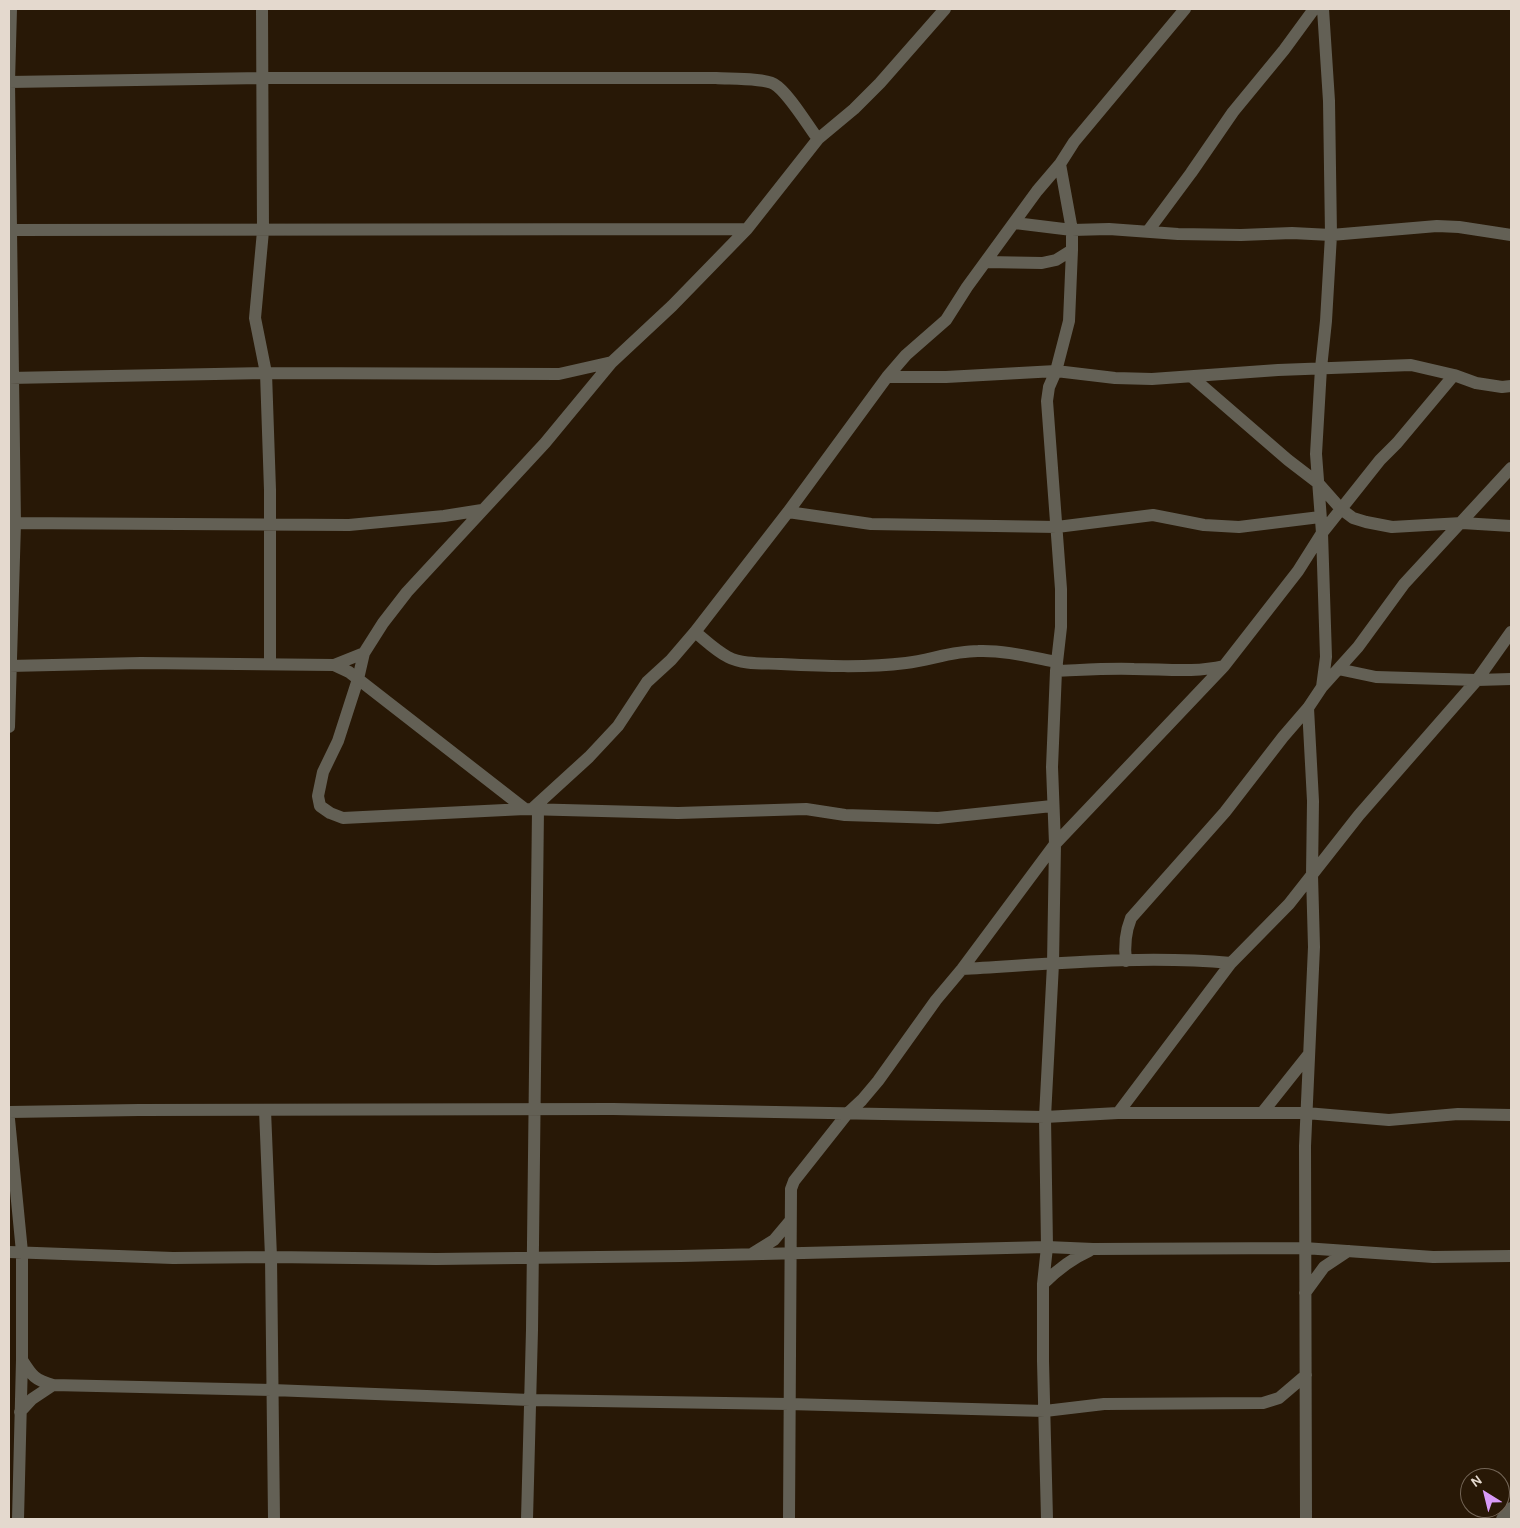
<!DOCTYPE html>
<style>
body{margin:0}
#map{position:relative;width:1520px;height:1528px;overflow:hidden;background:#281806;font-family:Karla,sans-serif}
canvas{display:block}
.frame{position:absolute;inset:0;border:10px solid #e4d9ce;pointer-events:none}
.north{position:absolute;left:1460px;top:1468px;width:50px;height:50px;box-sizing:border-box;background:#281806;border:1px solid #736556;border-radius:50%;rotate:324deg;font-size:14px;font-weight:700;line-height:20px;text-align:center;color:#e4d9ce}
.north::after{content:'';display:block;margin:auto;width:18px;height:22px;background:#d89af8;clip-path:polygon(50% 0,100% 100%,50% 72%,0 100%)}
</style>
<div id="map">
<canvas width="1520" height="1528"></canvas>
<div class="frame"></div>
<div class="north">N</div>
</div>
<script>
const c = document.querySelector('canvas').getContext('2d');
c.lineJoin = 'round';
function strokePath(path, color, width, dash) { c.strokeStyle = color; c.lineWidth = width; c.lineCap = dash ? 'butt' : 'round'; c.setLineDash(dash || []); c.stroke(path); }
strokePath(new Path2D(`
 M262,9L263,231L255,318L266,373L270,490V664
 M9,82L263,78H716C730,79 763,78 774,84C788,92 808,126 818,139
 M1015,223L1072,230L1109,229L1178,234L1241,235L1292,233L1331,235L1437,226L1459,227L1511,235
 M9,230C255,230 501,230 747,229
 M1148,231L1191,173L1233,112L1284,50L1314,9
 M986,262L1042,263L1056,260L1072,250
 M887,377H946L1056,371L1115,378L1152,379L1278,370L1411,365L1454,375L1476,383L1502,387L1511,386
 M1192,377L1288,460L1318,483L1341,509L1353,518L1366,522L1392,527L1462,523L1511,526
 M9,378L266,373L559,374L612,362L672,306L747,229L818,139L854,109L880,83L945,9
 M788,512L871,524L1057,527L1153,515L1204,525L1239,527L1320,517
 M9,523L349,525L444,516L482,510
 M695,632C705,640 716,651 728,657C743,665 764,663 781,664C823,666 865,668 906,663C930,660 953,651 978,651C1004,650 1031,657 1057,662
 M334,665L364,653
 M9,666L141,663L334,665L349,672L525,809L678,813L806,809L845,815L938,818L1052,806
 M1338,669L1376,677L1477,680L1511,679
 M1056,671C1082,670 1108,668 1134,669C1165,669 1193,673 1224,666
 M1322,687L1358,647L1404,584L1511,468
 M9,727L15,523L9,82L11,9
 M525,809L343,818L330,813L320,806L318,796L323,772L338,741L358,679L364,653L383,623L407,592L545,443L612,362
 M532,809L589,757L618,726L647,682L671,660L695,632L788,512L887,377L906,355L946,320L967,287L1037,191L1060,164L1074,142L1185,9
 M1126,961C1124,945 1125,933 1131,918L1225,812L1283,737L1308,708L1322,687L1326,657L1322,533L1316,454L1321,368L1326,321L1331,235L1329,101L1323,9
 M962,969C1051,964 1142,955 1231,963
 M265,1110L271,1257L274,1519
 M9,1112L139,1110L613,1109L1045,1117L1118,1113H1306L1389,1120L1458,1114L1511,1115
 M1118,1113L1231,963L1289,904L1359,815L1477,680L1511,632
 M1262,1113L1309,1054
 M9,1119L22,1252V1360L18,1519
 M9,1252L173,1258L271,1257L436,1259L681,1256L1047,1247L1093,1249L1304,1248L1433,1257L1511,1256
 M753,1253L774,1240L790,1221
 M1043,1284C1057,1270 1071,1259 1089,1251
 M1305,1293L1324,1267L1348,1251
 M22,1360C32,1376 35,1380 53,1385L272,1390L530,1400L789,1404L1045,1411L1104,1404L1263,1403L1279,1398L1306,1375
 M20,1412L32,1399L53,1385
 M527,1519L532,1330L538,809
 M789,1519L791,1189L794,1181L847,1114L862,1100L878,1081L936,1000L962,969L1055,844L1224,666L1298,571L1322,533L1380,460L1397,443L1454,375
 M1047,1519L1043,1361V1284L1047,1247L1045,1117L1053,964L1055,844L1052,767L1056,671L1061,627V589L1047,401L1049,387L1056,371L1069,321L1072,250V230L1060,164
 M1306,1519L1305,1146L1314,947L1312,875L1313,801L1308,708
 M1502,1519L1511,1508`), '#636055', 12);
</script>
